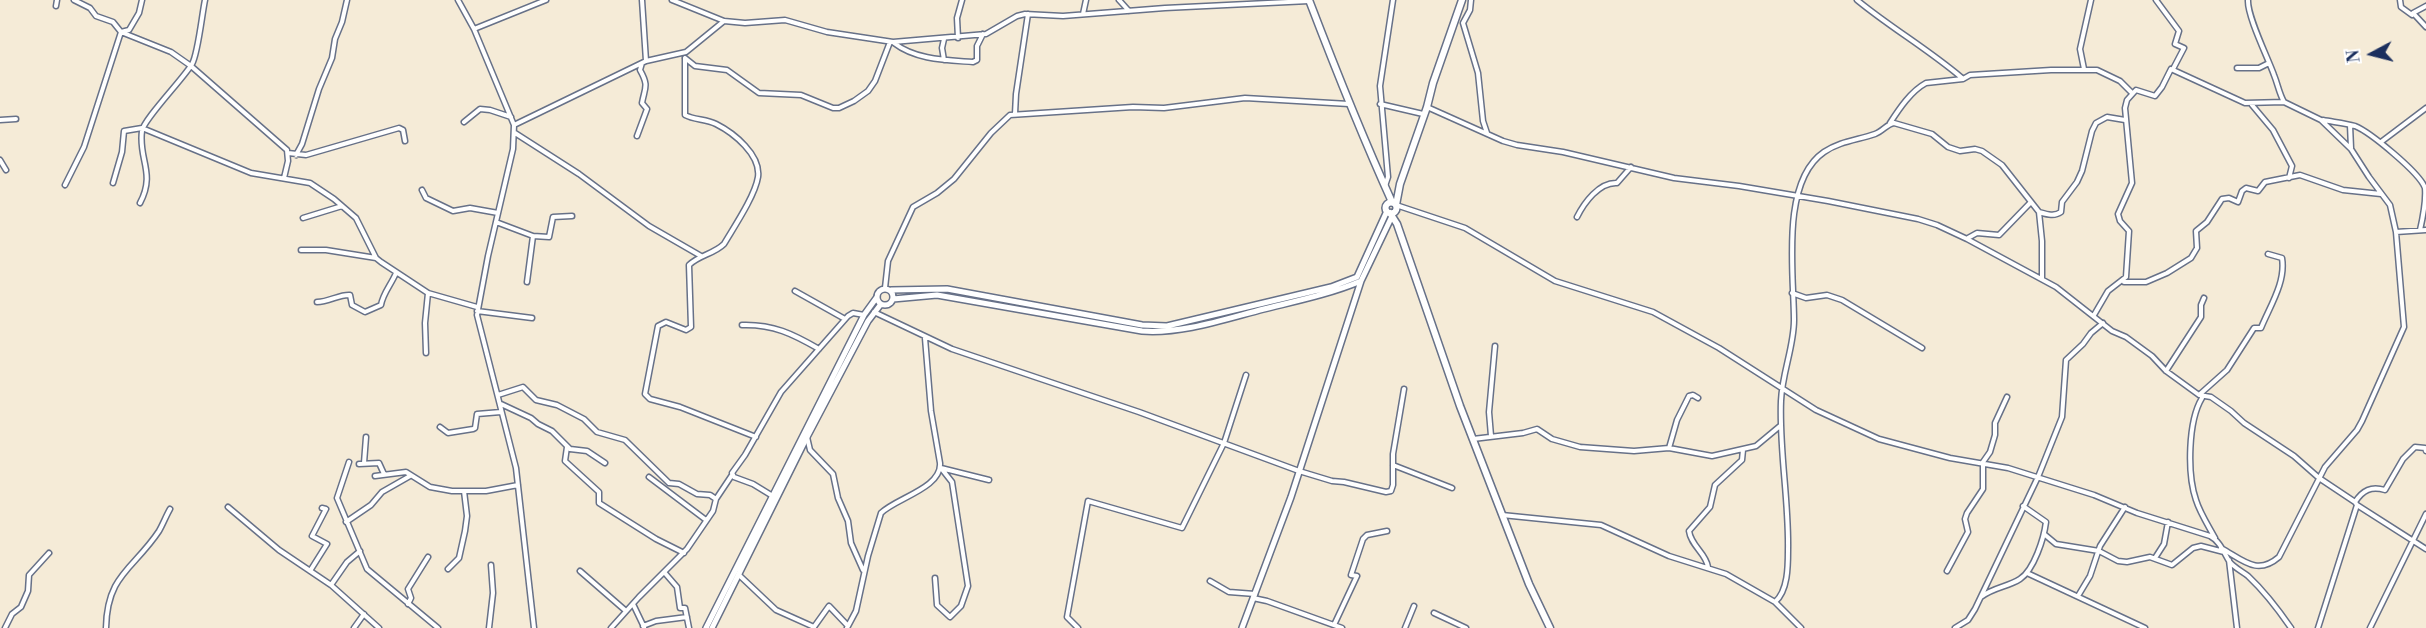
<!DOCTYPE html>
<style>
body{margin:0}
#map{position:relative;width:2426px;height:628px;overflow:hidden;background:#f5ebd7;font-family:"Libre Bodoni",serif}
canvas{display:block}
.north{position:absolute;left:2342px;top:24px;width:60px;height:60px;-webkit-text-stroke:4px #fff;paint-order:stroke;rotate:263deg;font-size:16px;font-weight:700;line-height:24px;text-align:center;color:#1b2f5e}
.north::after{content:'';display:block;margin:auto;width:21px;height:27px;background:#1b2f5e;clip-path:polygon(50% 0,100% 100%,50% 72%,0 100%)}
</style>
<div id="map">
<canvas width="2426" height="628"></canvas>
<div class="north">N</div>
</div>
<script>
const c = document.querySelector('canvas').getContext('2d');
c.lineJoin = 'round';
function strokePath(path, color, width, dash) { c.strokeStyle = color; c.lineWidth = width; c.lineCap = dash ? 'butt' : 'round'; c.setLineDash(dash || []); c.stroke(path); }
const minor = new Path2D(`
 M74,0L90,8L96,16L113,22L121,32L171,52L191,66L287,150L288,161L284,178
 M458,0L474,29L514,125L513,149L488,256L477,315L516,468L534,628
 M642,0L646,61
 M672,0L724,21
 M1119,0L1129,11
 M1471,0L1470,10L1463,23L1478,73L1483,121L1487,133
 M1857,0C1891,28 1928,49 1962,78
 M2156,0L2179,31L2175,44L2184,48L2173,69
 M2248,0C2247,16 2268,58 2274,75C2278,85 2279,93 2284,102
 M2400,0L2401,7L2412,15
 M56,6L57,0
 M2426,6L2413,13L2426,27
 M1083,14L1086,0
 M474,29L546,0
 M121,32L129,30L139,13L142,0
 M958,38L957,18L962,0
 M894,43C916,60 946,60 973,62L977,60V46L983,34
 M685,58V115C694,120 706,119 716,124C734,133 761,155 758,177C755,196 734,227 724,244C714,254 699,255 689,265L691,327L686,330L666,322L658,326L645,394L650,399L680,407L756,437
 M685,58L695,66L727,70L759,93L801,95L833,108H839L854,101L868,91L875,81L890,42
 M944,60L942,48L944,39
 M2237,68H2259L2269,63
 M2084,69L2080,49L2091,0
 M1380,104L1423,114
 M2252,105L2273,130L2292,166L2289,178
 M1427,107L1503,141L1517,145L1563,152L1674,178L1739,186L1828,201L1918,219L1937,225L1967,239L2056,287L2112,331L2126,337L2152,356L2166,371L2199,395L2211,397L2231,411L2244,423L2294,456L2319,478L2355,502L2357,505L2426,549
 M1015,114L1016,94L1028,14
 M0,120L16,119
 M2323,120C2333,122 2345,123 2355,126C2370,132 2420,173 2425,188C2426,200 2423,217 2420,230
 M464,122L480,109L490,110L511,117
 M1890,123C1899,109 1911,91 1926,83L1963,79L1970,75L2051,70H2097L2120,81L2132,93
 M514,125L646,61L686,52L724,21L745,23L785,20L827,32L893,42L986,34L1017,16L1025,14L1063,16L1165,8L1309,1
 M2350,125L2351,148
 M515,133L579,174L649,226L701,256
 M637,136L647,109L642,103C645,87 649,86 640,70L642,63
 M2381,142L2426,108
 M288,153L306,155L399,128L403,130L405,141
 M296,155L302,144L319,89L332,58L335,39L342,22L347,0
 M0,160L6,170
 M113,183L122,152L124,131L142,128L251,173L310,183L334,199L356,218L376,258L381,262L428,293L477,307
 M65,185L84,147L121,32
 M1385,186L1388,177L1380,86L1393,0
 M422,190L426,198L453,211L470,208L498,213
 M140,203C156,173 138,159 142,131C143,120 184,78 192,64C198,54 202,14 205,0
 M1396,205L1465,228L1555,281L1653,312L1719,348L1816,410L1879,439L1950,458L2008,468L2094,495L2137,513L2210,536C2220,541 2224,553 2229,561C2233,567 2243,572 2248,576C2265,592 2278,609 2291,628
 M2039,212C2046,214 2054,217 2061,212L2062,202L2077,182L2082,171L2092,131L2096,123L2107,117L2125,120
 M1577,217C1584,203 1599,182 1617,183L1631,167
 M303,218L342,206
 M496,222L533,236L549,237L553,217L572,216
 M2396,232L2426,230
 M1968,238L1977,233L1999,235L2031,202
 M301,250H326L376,258
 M527,282L533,236
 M2124,282H2146L2167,273L2191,258L2197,248L2196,231L2207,222L2222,199L2229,198L2238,202L2242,191L2246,188L2258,191L2265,182L2300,175L2343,190L2381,194
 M885,288L888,261L913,207L937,193L954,179L991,133L1010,115L1133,107L1164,108L1245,98L1349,104
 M795,291L845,319
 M1792,293L1806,298L1827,295L1842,300L1922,348
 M317,302C329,302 340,294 350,295L352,305L365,312L381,305C383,293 391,285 396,273
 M477,311L532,318
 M874,312L952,349L1139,412L1299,471L1332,481L1344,482L1386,492L1391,491L1393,485V454L1404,389
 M2094,315L2108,291L2126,277L2129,231L2120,221L2118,214L2132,183L2125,108L2127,100L2136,90L2155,96L2162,87L2171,69L2245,103L2284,102L2321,120L2351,149L2369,177L2390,205L2396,232L2404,327L2362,421L2357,430L2325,467L2279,557C2257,576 2243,560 2221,548
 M742,325C773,324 793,334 819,349
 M426,353L425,323L428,293
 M2166,371L2201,317V305L2204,298
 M498,395L523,387L536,400L557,405L584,419L597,432L625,440L669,483L679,484L697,494L710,495L716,499
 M2199,395L2227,370L2254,328H2261C2270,306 2286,282 2282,258L2268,254
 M2202,398C2188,421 2187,474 2196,500C2200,513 2208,525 2215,538
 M501,404L531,418L538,424L552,431L570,449L587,451L605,463
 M440,427L448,433L473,429L475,428L477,414L501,412
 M1491,436L1489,412L1495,346
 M807,437L810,450L833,474L838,498L848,521L851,543L863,570
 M1473,439L1523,433L1537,429L1552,439L1580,447L1634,451L1669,448L1712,456L1756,446L1780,426
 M567,447L565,461L599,492V503L656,539L684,553
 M1669,448L1677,420L1689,396L1693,395L1698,398
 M349,462L337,498L367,569L438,628
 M364,463L366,437
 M359,464L379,463L384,474
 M1393,465L1452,488
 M375,476L406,472L430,487L452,491H486L518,485
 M649,477L706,520
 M771,495L753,484L734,477L732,473L745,455L781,392L848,316L853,313L864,315
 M2355,502C2363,490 2371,486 2385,490L2403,459L2415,447L2425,448L2426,451
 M228,507L279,550L331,585L379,628
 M1502,515L1601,525L1669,556L1726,574L1775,602L1801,628
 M346,522L371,505L382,492L410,476
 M2044,534L2056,544L2099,551L2118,561L2127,562L2150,557L2172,565L2193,548L2201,546L2224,552
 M2155,558L2164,544L2168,522
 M2229,560L2237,628
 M1708,567C1706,553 1691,546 1689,531L1710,507L1715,485L1742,460L1743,450
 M448,569L459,558L465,531L467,516L464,491
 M310,571L327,544L312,536L326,509L322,508
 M580,571L626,611
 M1947,571L1968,532L1965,519L1967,513L1983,489V462L1990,452L1995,435V423L2007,397
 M664,572L677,587L680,608H685L689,628
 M2027,573L2145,628
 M739,575L776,610L814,627L829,606L848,626
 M935,578L937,605L950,617L961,606L968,586L952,482L941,468L989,480
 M1210,581L1229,592L1255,594
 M331,585L347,562L360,551
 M2078,596L2090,576L2100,546L2125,507
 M1981,597C1994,587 2008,587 2020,579C2034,570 2044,538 2046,522L2023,506
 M1253,598L1267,601L1342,628
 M1775,602C1788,591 1788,566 1788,550C1789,500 1779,450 1781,401C1782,373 1794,347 1794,320C1794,275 1780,182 1824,152C1840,141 1858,140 1875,134C1883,131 1887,124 1894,123L1932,134L1948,147L1960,151L1975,149L1982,151L2002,165L2039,212L2042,241V278
 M408,604L411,598L408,589L428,557
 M633,604L644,627
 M1434,613L1466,628
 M1334,625L1357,576L1351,575L1363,539L1367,535L1387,531
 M643,626L656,621L687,617
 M5,628L12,614L21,607L28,591L29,575L49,553
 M106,628C107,574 134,569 159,531C163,524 166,516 170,509
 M354,628L364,614
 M489,628L493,593L491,565
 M611,628L639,597L687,549L713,511L716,499L732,475
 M847,628L856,611L868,556L881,513C896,498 942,488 940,463L931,411L925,338
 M1078,628L1067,617L1088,501L1182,528L1224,443L1246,375
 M1405,628L1414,606
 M1955,628L1968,620L1975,609L2038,477L2062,417L2066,360L2083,344L2091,333L2103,323
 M2318,628L2357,505
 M2370,628L2426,514`);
const tertiary = new Path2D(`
 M877 297a8 8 0 1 1 16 0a8 8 0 1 1-16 0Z
 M891,290L947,289L1142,325L1167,326L1331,287L1357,277L1387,211
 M893,299L937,295L1142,331C1182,334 1225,319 1264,309C1296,301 1330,294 1361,281L1394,212
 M706,628L864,315L877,297
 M712,628L807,437L868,321L881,304
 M1242,628L1291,497L1361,281`);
const secondary = new Path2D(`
 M1309,0C1335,68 1362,136 1392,202
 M1385.5 208a5.5 5.5 0 1 1 11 0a5.5 5.5 0 1 1-11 0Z
 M1396,205L1400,184L1427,107L1433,83L1462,0
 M1390,213L1397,224L1460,406L1529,584L1550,628`);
strokePath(minor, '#677188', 7);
strokePath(tertiary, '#677188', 8);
strokePath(secondary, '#677188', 9);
strokePath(minor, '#fff', 4);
strokePath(tertiary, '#fff', 5);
strokePath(secondary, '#fff', 6);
</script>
